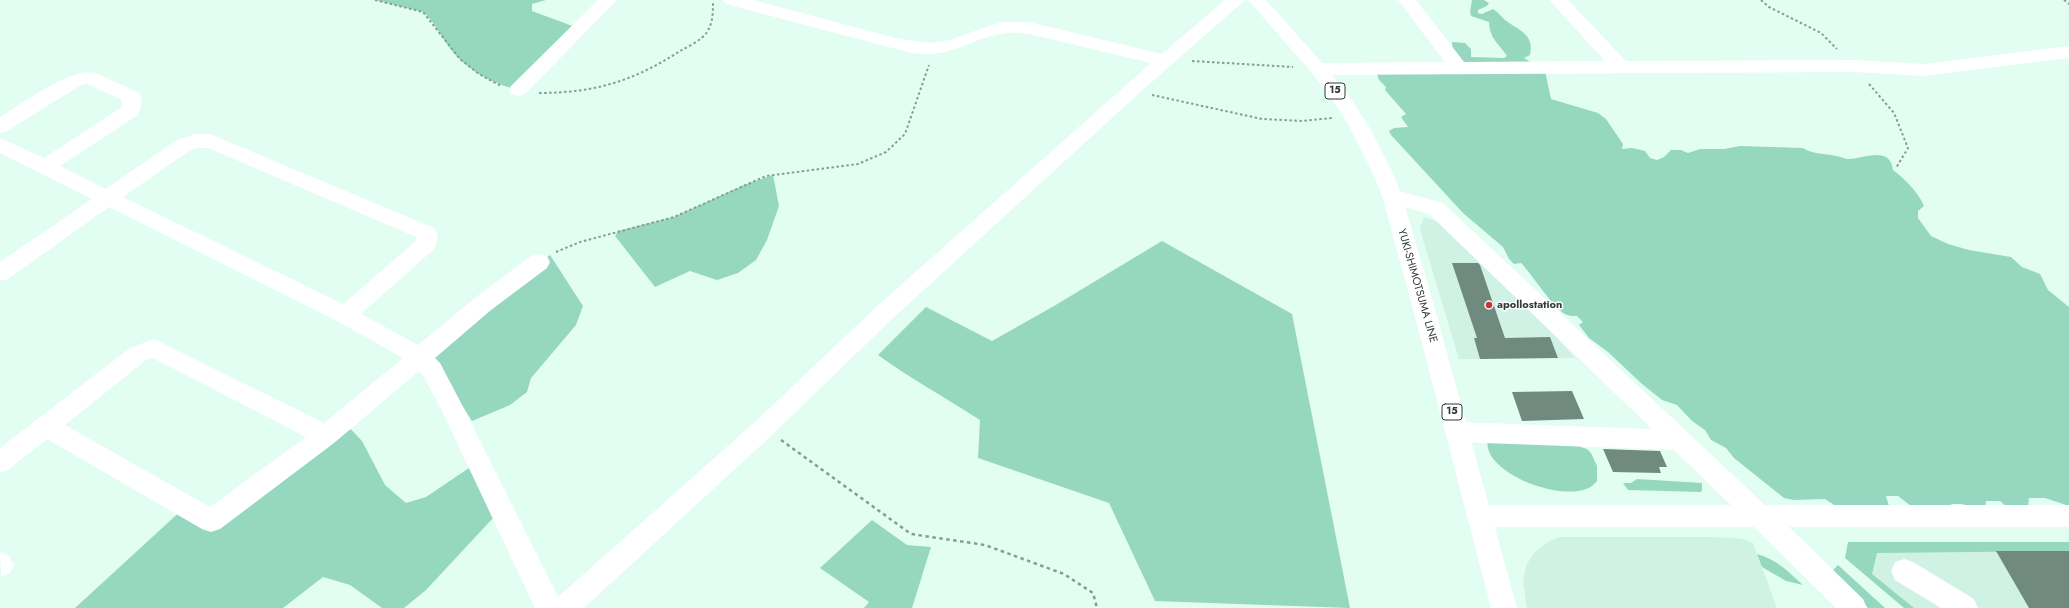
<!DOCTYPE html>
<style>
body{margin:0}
canvas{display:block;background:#e2fdf2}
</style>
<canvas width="2069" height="608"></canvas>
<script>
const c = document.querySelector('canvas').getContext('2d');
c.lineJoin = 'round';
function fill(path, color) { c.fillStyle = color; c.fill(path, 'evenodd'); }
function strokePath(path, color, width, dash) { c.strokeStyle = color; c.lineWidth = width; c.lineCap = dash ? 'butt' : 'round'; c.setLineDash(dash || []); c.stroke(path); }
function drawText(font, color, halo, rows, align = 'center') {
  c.font = font + ' Jost,sans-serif'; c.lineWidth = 3; c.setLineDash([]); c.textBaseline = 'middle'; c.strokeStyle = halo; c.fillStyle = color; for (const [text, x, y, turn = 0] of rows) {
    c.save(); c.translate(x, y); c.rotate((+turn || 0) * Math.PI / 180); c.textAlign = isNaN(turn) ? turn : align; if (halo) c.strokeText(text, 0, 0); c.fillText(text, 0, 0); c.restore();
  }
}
fill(new Path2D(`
 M1424,217L1448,225L1576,358L1459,359L1420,229Z
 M1559,537H1710L1734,538L1746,540L1753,543L1777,608H1527L1523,581L1526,566L1533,554L1546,543Z
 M1869,542H2069V608H1904L1864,573Z`), '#d0f2e4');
fill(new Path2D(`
 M375,0H546L532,4V11L578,28L518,90C491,83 466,70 449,47C440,35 434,21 423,12Z
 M1472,0H1484L1489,3L1487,6L1478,10V13L1482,14L1493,9C1498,12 1501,16 1505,20C1518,30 1535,34 1530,55L1524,58L1545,71L1551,99L1598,113L1606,119L1623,144L1622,149L1632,148L1645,151L1650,158L1657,160L1664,157L1671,150H1681L1688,153L1700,149H1724L1740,146L1803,148C1814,155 1824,153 1836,156C1840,156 1844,159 1848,159C1860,160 1890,144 1893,170C1905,179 1918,192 1924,206L1918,211V218L1931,236L1948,244L1969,250L2011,257L2022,267L2040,274L2048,290L2069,307V506L2045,498H2029L2028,507H2007L2000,501H1986L1985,511L1962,504H1952L1946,507L1911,506L1898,496H1886L1889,506L1869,508L1834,505L1825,499L1794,500L1784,498L1734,458L1726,448L1711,440L1705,430L1692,421L1677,405L1662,400L1642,384L1608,352L1589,338L1579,325L1583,322L1577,316C1574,316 1570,316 1567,315C1554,310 1532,274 1521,263L1514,264L1509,259L1503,247L1463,213L1391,135L1389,131L1394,128L1408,127L1401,117L1406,114L1385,90L1386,87L1379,80L1377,74L1447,65L1453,51L1452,42L1465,43L1471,49V57L1504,58L1507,56C1498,42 1490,40 1489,22L1471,16L1470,12Z
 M773,175L779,206L767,240L756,260L738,273L717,280L690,271L655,287L615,236L618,231L674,217L744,185Z
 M1162,241L1292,314L1350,608L1155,601L1109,503L978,458L980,420C946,398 911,379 878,355L926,307L992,341L1054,306Z
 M550,255L583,306L576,325L531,378L527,392L510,405L472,421L428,351L539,262Z
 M343,421L362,441L385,485L406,503L426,497L472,466L494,517L426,590L404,608H382L350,585L323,577L283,608H75L185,507L211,521Z
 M1488,440L1565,442L1587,449L1591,453L1597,466V481C1577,510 1480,474 1488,440Z
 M1637,479L1702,483V490L1701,492L1628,490L1623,483H1631Z
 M872,520L907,545L931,547L912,608H864L869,602L820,568Z
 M1848,542H2069V551L1877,553L1872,574L1914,608H1904L1845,558Z
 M1757,554C1776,559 1789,572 1803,585L1786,581L1762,567Z
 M1838,565L1885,608H1868L1831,572Z`), '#96d8bf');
fill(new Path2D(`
 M1452,263H1478L1480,265L1505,338L1550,337L1558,358L1480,359L1474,338H1477Z
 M1572,391L1584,419L1522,421L1512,392Z
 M1603,449L1660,451L1667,467H1659L1661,473L1613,472Z
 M1996,551H2069V608H2029Z`), '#718a80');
strokePath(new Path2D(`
 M375,0L423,12L460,59L479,74L501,86
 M1761,0L1769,7L1821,33L1837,49
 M2064,0L2069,4
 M1192,61L1293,67
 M1869,84L1894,113L1908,148L1896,168
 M539,93C594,93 634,81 680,51C689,46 702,40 707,32C713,23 713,12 713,2
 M1152,95L1262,119L1302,121L1332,118
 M556,252L580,242L674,217L766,176L858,164L886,152L905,134L929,65`), '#899c94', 2, [2.5, 2.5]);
strokePath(new Path2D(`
 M781,440L911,534L985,545L1064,574L1093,593L1097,608`), '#899c94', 2.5, [3.5, 3.5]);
fill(new Path2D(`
 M598,0H617L525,94L518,96L511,94L509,90L511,86Z
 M723,0H753L896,38L929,43L949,40L1001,22H1029L1162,54L1225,0H1245L1137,95L891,320L772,435L584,608H535L442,411L424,377L419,371L334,443L220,529L211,532L202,529L47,439L9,469L0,473V448L130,348L154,339L324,423L403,358L337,321L109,207L8,279L0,281V262L92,199L0,153V138L44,158L122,107V100L87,84L81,85L7,131L0,133V117C22,104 71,66 96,73L139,93C143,99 142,108 138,115L60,166L106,189L175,141L195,134H210L434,228C439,235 438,242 433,250L361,314L418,345L475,298L531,256L539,254L547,256L550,262L547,268L491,310L435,358L440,363L460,401L558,597L756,421L875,308L1151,63L1029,34C1020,33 1010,32 1001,34C967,40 951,59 911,53L726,4ZM197,148H208L416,237V241L343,304L123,197L189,151ZM153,358L306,437L210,507L65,425L146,360Z
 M1398,0H1416L1464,62L1605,61L1549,0H1568L1626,61L1854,60L1924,64L2069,46V58L1924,76L1854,72L1318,75L1312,73L1309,69L1312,65L1318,63L1445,62Z
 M1392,189L1443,203L1765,505H2069V527H1789L1863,599L1867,608H1836L1754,527H1480L1471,524L1467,516L1471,508L1480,505H1731L1674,450L1457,442L1449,439L1445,432L1449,425L1457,422L1652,429L1429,214L1385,201L1382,196L1385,191Z
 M0,552L9,556L14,565L10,573L1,577Z
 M1904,559L1913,562L1974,599L1978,608H1941L1895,580L1891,571L1895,562Z`), '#fff');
fill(new Path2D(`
 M1248,0H1266L1324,65L1349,96L1368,125L1392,171L1402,196L1435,309L1517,608H1491L1413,309L1382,196L1372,171L1349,126L1335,104L1312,73Z`), '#fff');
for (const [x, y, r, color] of [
 [1489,305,4,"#c53636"]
]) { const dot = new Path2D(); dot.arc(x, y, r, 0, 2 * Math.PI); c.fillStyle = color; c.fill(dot); strokePath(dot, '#fff', 1.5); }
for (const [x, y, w] of [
 [1335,91,20],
 [1452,412,20]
]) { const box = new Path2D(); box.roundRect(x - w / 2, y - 8, w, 16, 3); c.fillStyle = '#fff'; c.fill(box); strokePath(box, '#303b36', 1); }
drawText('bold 10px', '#303b36', null, [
 ["15",1335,91],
 ["15",1452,412]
]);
drawText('11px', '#303b36', '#fff', [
 ["YUKI-SHIMOTSUMA LINE",1417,286,74]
]);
drawText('bold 11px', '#303b36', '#fff', [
 ["apollostation",1497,305]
], 'left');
</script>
